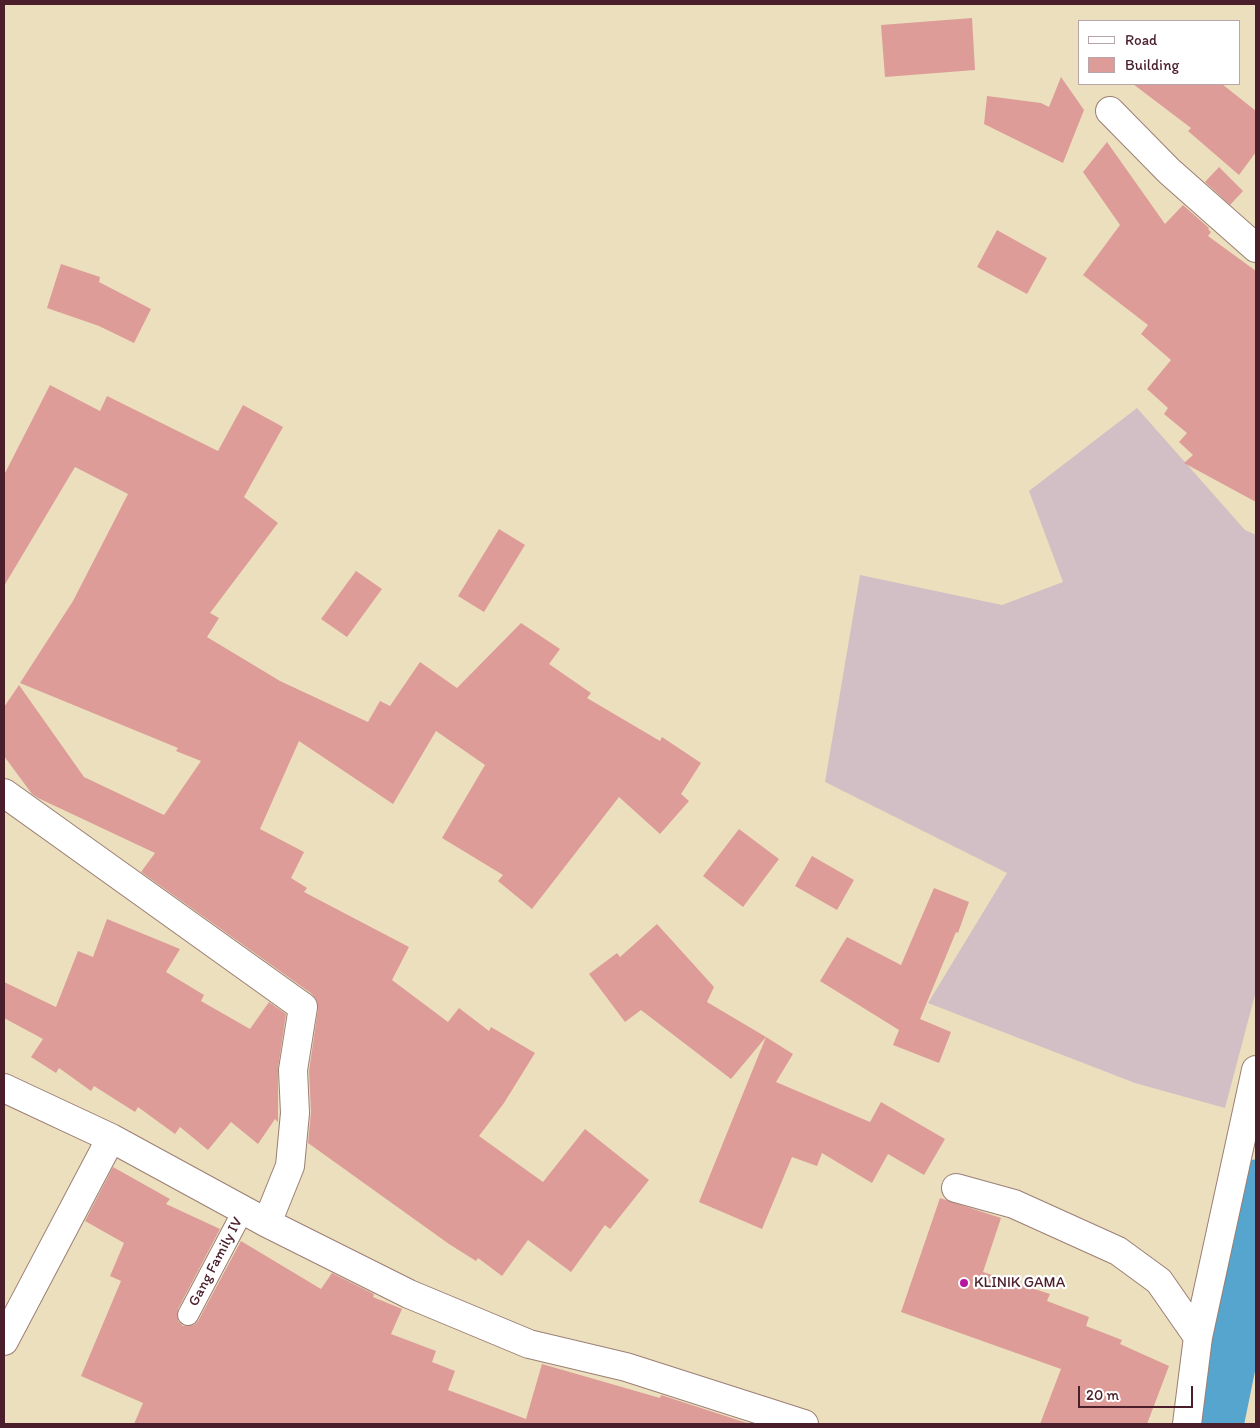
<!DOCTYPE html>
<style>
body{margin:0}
#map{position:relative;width:1260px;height:1428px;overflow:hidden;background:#ecdfbe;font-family:Itim,sans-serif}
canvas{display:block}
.frame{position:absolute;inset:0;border:5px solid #4a1f2b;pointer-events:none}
.legend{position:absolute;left:1078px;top:20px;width:162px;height:65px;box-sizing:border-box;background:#fff;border:1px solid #b7a5aa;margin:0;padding:6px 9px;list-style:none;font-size:15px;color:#4a1f2b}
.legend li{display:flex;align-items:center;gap:10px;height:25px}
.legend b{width:25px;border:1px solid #b7a5aa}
.scale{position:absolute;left:1078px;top:1386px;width:115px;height:22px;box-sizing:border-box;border:2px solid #4a1f2b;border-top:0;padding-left:6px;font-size:15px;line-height:18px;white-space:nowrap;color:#4a1f2b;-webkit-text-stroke:4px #fff;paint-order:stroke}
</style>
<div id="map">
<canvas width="1260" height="1428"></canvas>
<div class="frame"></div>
<ul class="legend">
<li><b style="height:6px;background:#fff"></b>Road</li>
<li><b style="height:14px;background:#dd9c98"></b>Building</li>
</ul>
<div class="scale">20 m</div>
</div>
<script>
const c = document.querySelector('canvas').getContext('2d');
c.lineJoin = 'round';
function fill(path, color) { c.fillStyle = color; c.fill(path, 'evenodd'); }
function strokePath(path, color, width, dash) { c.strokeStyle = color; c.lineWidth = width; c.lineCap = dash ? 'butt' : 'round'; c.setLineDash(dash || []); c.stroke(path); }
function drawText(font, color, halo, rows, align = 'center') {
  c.font = font + ' Itim,sans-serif'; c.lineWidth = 4.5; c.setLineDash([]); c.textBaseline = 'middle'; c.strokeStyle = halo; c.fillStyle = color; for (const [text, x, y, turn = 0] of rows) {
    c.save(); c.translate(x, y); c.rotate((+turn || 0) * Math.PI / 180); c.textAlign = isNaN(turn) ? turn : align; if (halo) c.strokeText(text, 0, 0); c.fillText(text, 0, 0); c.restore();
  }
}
fill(new Path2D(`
 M1137,408L1245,530L1256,535V991L1225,1108L1135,1083L928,1003L1007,873L825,782L860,575L1002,605L1063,582L1029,491Z`), '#d2bec5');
strokePath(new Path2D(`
 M1209,1424L1256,1194`), '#55a5cf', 69);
fill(new Path2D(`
 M972,18L975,70L885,77L881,25Z
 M1061,77L1084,110L1063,163L984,124L987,96L1041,103L1049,107Z
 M1133,84H1222L1256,111V152L1239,175L1188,131L1191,128Z
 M1107,142L1165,224L1183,205L1209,228L1208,229L1211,232L1208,236L1256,271V502L1184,463L1193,455L1179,442L1187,433L1164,414L1168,408L1147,389L1171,360L1141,334L1148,325L1083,275L1120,225L1083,172Z
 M1219,167L1243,191L1230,205L1205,182Z
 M997,230L1047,258L1027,294L977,267Z
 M61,264L100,277L99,282L151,309L134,343L99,326L47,308Z
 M50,385L100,411L107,396L218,451L243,405L283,427L244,497L278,523L210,613L219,618L207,637L280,681L368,722L380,701L390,706L420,662L457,688L521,623L560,649L549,664L591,693L587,698L660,741L662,737L701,763L681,794L689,801L660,834L619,797L532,909L498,881L503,875L442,838L485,765L436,731L393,804L299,741L260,829L304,852L291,878L307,888L304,892L409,947L392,980L448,1022L459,1008L489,1031L491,1027L535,1053L504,1103L479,1136L543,1182L585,1129L649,1180L610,1229L605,1225L571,1272L528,1240L502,1276L478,1258L476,1261L449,1244L308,1143L311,1112L309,1071L318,1009L317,1001L312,994L141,872L155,853L38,798L32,794L4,756V707L19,685L84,777L164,815L201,761L176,751L178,748L20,683L73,601L128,494L75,467L4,586V475Z
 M499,529L525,545L484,612L458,596Z
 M356,571L382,589L347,637L321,619Z
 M739,829L779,859L743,907L703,876Z
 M812,856L854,880L837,910L795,886Z
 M934,888L969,902L958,933L956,932L920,1019L951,1032L939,1063L893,1045L899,1030L820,981L847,937L901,965Z
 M107,919L180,949L166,972L204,995L201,1001L250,1029L269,1002L286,1014L278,1068V1122L275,1119L258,1144L231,1122L208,1150L180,1127L175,1134L138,1107L135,1112L94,1086L91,1091L59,1068L56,1073L31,1057L43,1039L4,1018V982L56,1007L78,951L93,957Z
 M657,924L714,987L707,1002L766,1037L731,1079L641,1010L625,1022L589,974L617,953L620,957Z
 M766,1037L793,1054L776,1082L870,1122L881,1102L945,1139L924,1175L888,1154L872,1183L822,1153L817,1166L792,1157L762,1229L699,1202Z
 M113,1167L170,1199L166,1204L220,1229L178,1309V1321L183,1326L194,1325L198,1321L241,1241L321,1289L332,1273L374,1294L373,1297L402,1309L391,1334L436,1351L432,1362L455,1371L448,1390L526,1419L542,1364L660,1398L661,1395L750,1424H134L143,1403L81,1376L121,1281L110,1276L124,1243L85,1221Z
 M940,1198L1001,1218L983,1272L1050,1294L1047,1301L1089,1317L1086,1326L1122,1340L1120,1344L1169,1366L1147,1424H1040L1061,1369L901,1312Z`), '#dd9c98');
const service = new Path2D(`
 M188,1315L244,1209`);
const minor = new Path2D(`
 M1110,111L1169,171L1256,248
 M4,793L303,1007L293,1070L295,1113L290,1166L267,1223
 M4,1088L111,1138L267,1223L409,1294L529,1344L626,1367L804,1424
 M956,1188L1014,1204L1118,1251L1159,1281L1198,1337
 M4,1341L111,1138
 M1187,1424L1198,1337L1256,1070`);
strokePath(service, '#9b7f74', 22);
strokePath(minor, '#9b7f74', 30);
strokePath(service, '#fff', 20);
strokePath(minor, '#fff', 28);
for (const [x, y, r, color] of [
 [964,1283,5,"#b5179e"]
]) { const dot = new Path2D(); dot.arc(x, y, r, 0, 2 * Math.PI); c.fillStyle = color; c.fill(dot); strokePath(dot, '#fff', 2); }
drawText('15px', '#4a1f2b', '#fff', [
 ["Gang Family IV",216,1262,-62]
]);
drawText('15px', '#4a1f2b', '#fff', [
 ["KLINIK GAMA",974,1283]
], 'left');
</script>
